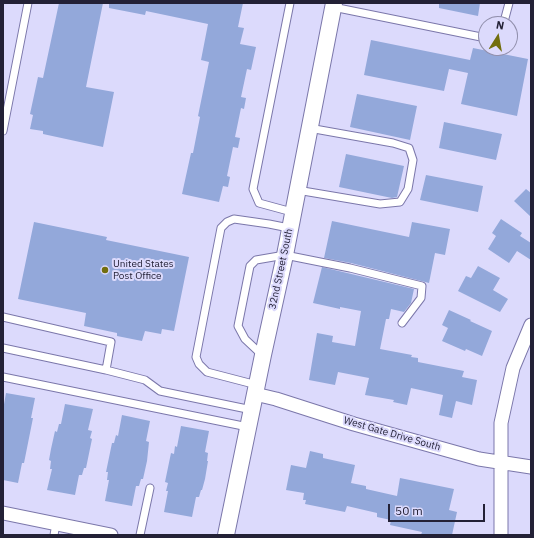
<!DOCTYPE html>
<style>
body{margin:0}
#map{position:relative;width:534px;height:538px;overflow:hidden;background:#dcdafc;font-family:"IBM Plex Sans",sans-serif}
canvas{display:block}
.frame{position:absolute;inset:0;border:4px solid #232136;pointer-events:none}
.north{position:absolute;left:478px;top:16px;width:40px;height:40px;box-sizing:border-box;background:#dcdafc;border:1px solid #9290ad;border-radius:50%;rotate:11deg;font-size:11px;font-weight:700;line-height:16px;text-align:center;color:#232136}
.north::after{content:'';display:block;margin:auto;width:14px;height:18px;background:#726e0e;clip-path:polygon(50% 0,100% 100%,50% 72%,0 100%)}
.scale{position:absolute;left:388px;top:504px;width:97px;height:18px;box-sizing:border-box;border:2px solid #232136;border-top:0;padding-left:5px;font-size:12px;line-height:14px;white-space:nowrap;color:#232136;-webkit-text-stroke:3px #dcdafc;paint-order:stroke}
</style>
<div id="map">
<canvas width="534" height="538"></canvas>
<div class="frame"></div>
<div class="north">N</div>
<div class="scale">50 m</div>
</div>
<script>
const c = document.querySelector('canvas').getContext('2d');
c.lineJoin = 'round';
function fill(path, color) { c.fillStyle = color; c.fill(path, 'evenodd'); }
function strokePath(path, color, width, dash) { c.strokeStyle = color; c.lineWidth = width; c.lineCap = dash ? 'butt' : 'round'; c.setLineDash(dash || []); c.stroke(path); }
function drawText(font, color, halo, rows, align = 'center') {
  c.font = font + ' "IBM Plex Sans",sans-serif'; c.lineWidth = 4; c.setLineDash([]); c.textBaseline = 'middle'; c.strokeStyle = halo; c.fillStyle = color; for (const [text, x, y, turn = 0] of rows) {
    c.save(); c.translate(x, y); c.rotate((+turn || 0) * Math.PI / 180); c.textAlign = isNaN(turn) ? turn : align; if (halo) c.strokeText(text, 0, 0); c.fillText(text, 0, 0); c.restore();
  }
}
fill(new Path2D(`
 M59,3H103L86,87L114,92L103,147L43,134V131L30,129L33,115L30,114L38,77L43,78Z
 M109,3H243L238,27L244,28L240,44L256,47L251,70L247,69L241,97L246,98L244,109L241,108L235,137L240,138L238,148L233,147L227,176L230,177L228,187L223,186L219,202L182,194L191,153H193L200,117L198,116L209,62L201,60L208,24L146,11L145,15L109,8Z
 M439,3H480L478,16L439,8Z
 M371,40L470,60L473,48L528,59L517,116L461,104L468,73L449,69L444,91L364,75Z
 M357,94L417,106L410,140L350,127Z
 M444,122L502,134L496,160L439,148Z
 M346,154L404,166L397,197L392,198L339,187Z
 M426,175L483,186L478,212L420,200Z
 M526,189L531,193V217L514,201Z
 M501,219L522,233L520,236L531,243V260L517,251L509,263L488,249L496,236L492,233Z
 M332,221L409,237L412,222L450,229L445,255L435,253L429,283L351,263L324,258Z
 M34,222L107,237L106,240L189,257L174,331L162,329L161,334L145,331L142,341L117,336V333L84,326L86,313L18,299Z
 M478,266L500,278L493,290L508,299L500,312L458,291L466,276L471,278Z
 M322,267L414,289L411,303L404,312L391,309L389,319H386L380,349L412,355L411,357L418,358V362L464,371L462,377L477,380L472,405L456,401L452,418L439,415L443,395L411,388L407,405L393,402L394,400L365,395L369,378L338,372L335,385L309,380L317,333L333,336L332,342L355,346L361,311L340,307V309L313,303Z
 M449,310L471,320L470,321L492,331L482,356L466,349L465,351L442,341L448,328L442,325Z
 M6,393L35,398L31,418H33L24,463H22L18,483L3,480V410Z
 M65,404L93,409L88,430L92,431L90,438L92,439L86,468H84L82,475H79L75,495L47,490L52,469H50L51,461L49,460L51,449L55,431L57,432L59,424H61Z
 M122,415L150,421L146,441L149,442L147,461L143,479H141L139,486H136L132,506L105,501L109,480H107L108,472H106L112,443H114L116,435L118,436Z
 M181,426L209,431L205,452L208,453L207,461H208L205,479L202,490H201L199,497H196L192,517L164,512L168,491H166L168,483L165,482L171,453L174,454L175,446L177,447Z
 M310,451L323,454V458L355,465L351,483L366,486V489L397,496L400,478L454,489L449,510L457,512L452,535H421L422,532L390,525L391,520L377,517V513L347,506L345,512L305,504L306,500H303L304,493L286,490L291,465L306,468Z`), '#93a8da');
const service = new Path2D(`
 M290,3L253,189L259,203L292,212
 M333,7L481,37L486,36
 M501,24L505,18L509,3
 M3,131L28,3
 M297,190L380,204L400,202L408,189L413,160L409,148L393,143L309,128
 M3,317L111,342L106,370L145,380L160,391L252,410
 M3,348L106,370
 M262,355L245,339L238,326L250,266L256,260L285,255L350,268L422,286L421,298L402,323
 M3,377L248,427
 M257,385L207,372L199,364L196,357L221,228L227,222L234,219L269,224L289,228
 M54,535L56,524
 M140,535L150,488`);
const minor = new Path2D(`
 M255,394L276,399L354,424L479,459L531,467
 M3,513L111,535
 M501,535V423L513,368L531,325`);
const tertiary = new Path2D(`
 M226,535L263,355L285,255L334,3`);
strokePath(service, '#7b77aa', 9);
strokePath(minor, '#7b77aa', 15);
strokePath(tertiary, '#7b77aa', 18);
strokePath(service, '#fff', 7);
strokePath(minor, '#fff', 13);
strokePath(tertiary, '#fff', 16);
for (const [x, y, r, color] of [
 [105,270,4,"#726e0e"]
]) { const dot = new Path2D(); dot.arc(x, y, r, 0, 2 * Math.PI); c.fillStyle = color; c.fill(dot); strokePath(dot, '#dcdafc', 1.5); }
drawText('10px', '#232136', '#dcdafc', [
 ["United States",113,264],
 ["Post Office",113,276]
], 'left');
drawText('10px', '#232136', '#dcdafc', [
 ["32nd Street South",281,269,-78],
 ["West Gate Drive South",392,434,16]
]);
</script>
